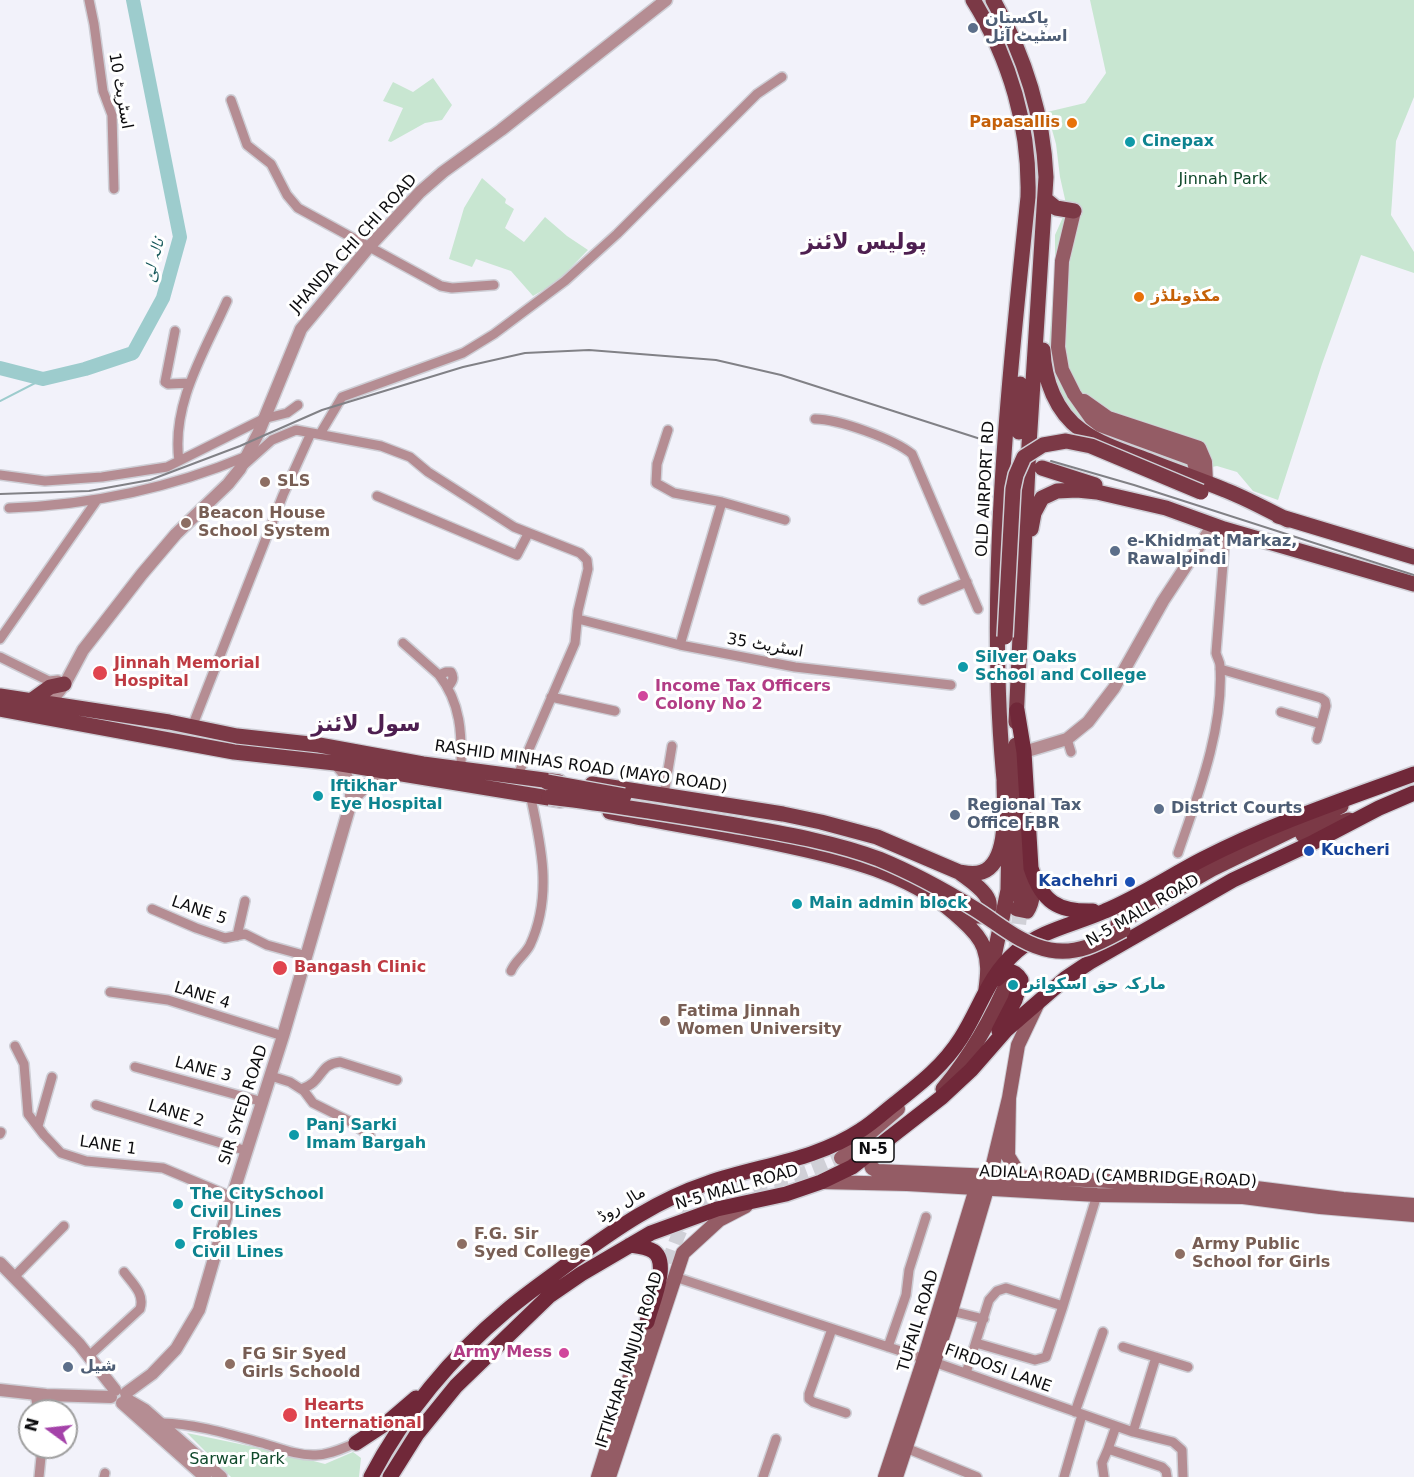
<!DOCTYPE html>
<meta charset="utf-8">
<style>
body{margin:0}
#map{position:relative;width:1414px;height:1477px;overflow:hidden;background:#f2f2fa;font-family:"DejaVu Sans",sans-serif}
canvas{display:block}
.north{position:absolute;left:18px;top:1399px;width:60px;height:60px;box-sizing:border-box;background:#fff;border:2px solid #9f9f9f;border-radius:50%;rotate:285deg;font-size:16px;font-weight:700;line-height:24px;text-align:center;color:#0e0e10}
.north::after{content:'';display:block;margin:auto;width:21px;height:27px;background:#a442a9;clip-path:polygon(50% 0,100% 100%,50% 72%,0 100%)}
</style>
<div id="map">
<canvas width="1414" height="1477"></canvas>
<div class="north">N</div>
</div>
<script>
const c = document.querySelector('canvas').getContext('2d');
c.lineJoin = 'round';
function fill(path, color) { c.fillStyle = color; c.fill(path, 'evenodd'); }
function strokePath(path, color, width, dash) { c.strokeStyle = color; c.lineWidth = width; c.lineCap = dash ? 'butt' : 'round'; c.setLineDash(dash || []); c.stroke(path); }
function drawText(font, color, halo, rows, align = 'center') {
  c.font = font + ' "DejaVu Sans","Noto Naskh Arabic",sans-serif'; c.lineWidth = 6; c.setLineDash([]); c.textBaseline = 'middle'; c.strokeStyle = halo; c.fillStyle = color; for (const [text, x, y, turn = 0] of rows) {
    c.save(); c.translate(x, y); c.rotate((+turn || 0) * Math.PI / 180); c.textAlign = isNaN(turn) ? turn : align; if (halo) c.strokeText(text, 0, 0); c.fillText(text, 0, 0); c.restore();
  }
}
fill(new Path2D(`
 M1090,0H1414V97L1396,141L1391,215L1414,252V273L1361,255L1322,364L1278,500L1253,491L1237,472L1217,466L1192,471L1086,429L1059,391L1048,360L1055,263V235L1067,208L1060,177L1056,144L1047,112L1085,103L1106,73Z
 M433,78L452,105L442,120L425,123L391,142L388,141L403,108L383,101L393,82L413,92Z
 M482,178L506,199L505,203L514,209L505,228L524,242L545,217L567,236L588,250L557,282L533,296L511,271L476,259L472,267L449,259L464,208Z
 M187,1433L283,1453L325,1464L353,1452L361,1458L359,1477H231Z`), '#c8e6d1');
strokePath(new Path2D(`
 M0,401L43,379`), '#9dcccd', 2);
strokePath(new Path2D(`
 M0,368L43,379L85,369L133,353L163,298L180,237L133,0`), '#9dcccd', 14);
strokePath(new Path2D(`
 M661,1283C671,1258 678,1225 697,1203C704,1195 720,1193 731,1191C770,1186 805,1174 841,1158`), '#d0d0d7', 14, [14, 7]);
strokePath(new Path2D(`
 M1016,947L1021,903`), '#d0d0d7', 15, [15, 8]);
const minor = new Path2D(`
 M89,0L94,24L103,91L112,115L114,189
 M231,100L247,145L271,164L287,195L298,208L441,286L452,288L494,285
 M175,331L165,382L168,384L190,383
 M815,419C838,419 894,439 912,454L978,609
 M668,430L657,464L656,483L674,493L722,502L785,520
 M320,434L342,397L463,353L494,334L565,281L617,234L757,94L782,77
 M179,461C171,404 205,351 227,301
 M244,465L272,440L296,430L381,446L410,457L428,472L514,527L580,553L587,560L588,569L578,611L575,643L517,777
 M0,475L45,481L102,477L167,467L263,419L287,413L298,405
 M377,496L517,555L528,534
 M9,508C91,505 171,488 247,456
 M923,600L967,582
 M578,619L680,645L795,667L951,685
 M0,639L97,500
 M403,643L439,675
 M680,645L722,502
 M0,657L49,681L58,680
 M1220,669L1321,698L1325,701L1326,706L1317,739
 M448,687C452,682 455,678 451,672H446L439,675C461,703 462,734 461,769
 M551,697L615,711
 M1281,712L1321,724
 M192,727L283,495L311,433
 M1067,739L1071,752
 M664,794L672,746
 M1178,853C1198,795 1224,728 1220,666C1220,661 1217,658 1216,653L1224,551V529
 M152,909L196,928L225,938L245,934L267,945L307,956
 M237,936L245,901
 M511,971C515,961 525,955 530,945C553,896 541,844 530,794
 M110,992L168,1000L283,1036
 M15,1046L24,1064L28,1114L44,1135L61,1153L86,1161L163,1168L232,1197
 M135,1067L263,1102
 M271,1076L290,1082L304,1091L313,1103L349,1121L370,1136
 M301,1089C324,1082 318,1064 340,1062L397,1080
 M96,1105L247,1151
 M38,1126L52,1077
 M0,1134L1,1132
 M14,1277L64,1226
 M675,1277L931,1361L1133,1432L1173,1442L1182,1450L1183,1477
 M1063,1306L1097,1195
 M951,1311L984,1319
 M832,1329L809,1394V1399L813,1402L846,1413
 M888,1347L906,1295L909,1270L926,1217
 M1123,1347L1188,1367
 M89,1356L140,1309C145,1294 133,1284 124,1272
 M966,1373L989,1300L997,1291L1006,1288L1063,1306L1046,1357L1035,1360L976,1343
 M35,1394L38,1411
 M1075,1412L1103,1332
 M162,1423C197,1424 228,1434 262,1443C279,1448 298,1456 316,1455C330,1455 343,1448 356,1443
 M1116,1426L1108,1449L1162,1467L1166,1471L1167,1477
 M1133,1432L1156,1357
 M906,1448L977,1477
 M39,1477L42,1447
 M104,1477L105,1473
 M763,1477L776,1439
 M1064,1477L1082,1415
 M1104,1477L1102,1463L1108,1449`);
const tertiary = new Path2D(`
 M45,707L50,703L66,682L83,650L142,574L176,534L228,484L240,469L258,434L301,329L369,247L420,192L443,172L501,130L666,0
 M1024,752L1067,739L1088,722L1114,688L1163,601L1213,525
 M351,802C361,789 373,779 389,772
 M0,1263L79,1344L115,1390
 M0,1390L46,1395L111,1397
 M126,1393L152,1374L176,1349L199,1310L232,1197L283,1036L351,802C352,785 348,775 335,763
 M126,1399L145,1410L221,1477
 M122,1403L205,1477`);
const secondary = new Path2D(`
 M1074,211L1062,261L1058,347L1062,370L1074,394L1091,418L1100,425L1193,459L1197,472L1191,478
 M1084,401L1108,418L1199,448L1205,462L1206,482
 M874,1149L870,1162L872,1168L877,1171L1248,1187L1343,1199L1414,1205
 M841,1158L898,1109
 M1021,1177L1008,1156L1009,1098L1018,1045L1037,1005
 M821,1182L907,1184L1097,1195L1243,1197L1320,1207L1414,1215
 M598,1477L647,1322
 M609,1477L683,1253L719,1220L746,1206
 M885,1477L924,1359L978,1182
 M896,1477L951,1311L987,1189L1009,1098`);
const primary = new Path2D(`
 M973,0C1010,59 1030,127 1028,197C1008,391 985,596 1005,790
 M993,0C1024,54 1043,114 1046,177L1029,445L1016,722
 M1045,199L1056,208L1074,211
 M1043,350C1044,380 1056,412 1081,430C1101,445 1129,453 1152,462C1177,472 1201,480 1225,490C1246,498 1267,510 1288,520
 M1019,432L1020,384
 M1042,468L1095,485
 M1278,516L1414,557
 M1031,529L1034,513L1042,498L1057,491L1077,490L1097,492L1166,508L1224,529L1414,584
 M0,696L169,722L237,736L319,745L423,764L559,782
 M32,700L50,687L64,684
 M0,709L234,752L335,763L561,800
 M1016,745L1021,903
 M592,784L783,814L821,822L877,837L959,872C966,873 974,875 982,872C1010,862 1004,804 1004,781
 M610,812C671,824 733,833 793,847C853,860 917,876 962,920C971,928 980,937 984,948C989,962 988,974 986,989
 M1303,835L1349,820
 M959,872C970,881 1003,900 983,916H974
 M1017,909L1027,911C1035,899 1032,885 1031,871
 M1118,923L1212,869L1341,806
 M991,971L1008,890L1009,832
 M943,1089C972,1054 993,1017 1010,976`);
const trunk = new Path2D(`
 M1017,710L1024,752L1031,868C1042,902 1058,912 1093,911
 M997,979C1006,970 1013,968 1021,980L1015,1000L999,1031
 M630,1245C637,1246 647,1247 653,1251C671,1262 651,1305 647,1322
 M356,1443L388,1422L416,1398
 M371,1477C403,1415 452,1356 506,1311C527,1293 551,1277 573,1260C617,1228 657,1200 708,1183C760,1165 814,1161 861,1130C874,1122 885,1111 897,1102C921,1083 944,1065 961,1038C981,1007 987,977 1017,951C1042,930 1076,924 1105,911C1139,897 1170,876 1203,859C1271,824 1343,800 1414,774
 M390,1477L417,1434L456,1386L549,1296L581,1274L651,1233L717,1209L786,1194L821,1182L852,1167L942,1097L971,1070L1006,1030L1066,978L1090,962L1233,880L1314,842L1379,808L1414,793`);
strokePath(minor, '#ceced5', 12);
strokePath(tertiary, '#ceced5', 15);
strokePath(secondary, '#ceced5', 16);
strokePath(primary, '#ceced5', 18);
strokePath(trunk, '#ceced5', 18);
strokePath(minor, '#b58d93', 9);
strokePath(tertiary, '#b58d93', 12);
strokePath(secondary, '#945c65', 14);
strokePath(primary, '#7b3946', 15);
strokePath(trunk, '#702839', 15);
strokePath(new Path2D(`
 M1051,461L1134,485L1414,575
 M0,494L89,491L150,480L240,446L322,410L463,367L525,353L589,350L716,360L781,375L993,443`), '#818186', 2);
const primaryBridge = new Path2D(`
 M1005,637L1013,489L1016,475L1024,457L1043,445L1066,441L1091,446L1201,492
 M547,782L624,796
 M549,797C609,804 669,814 729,824C779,833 831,841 879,859C913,873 944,890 975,909C999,924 1022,945 1050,950C1078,955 1099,943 1123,930`);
strokePath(primaryBridge, '#ceced5', 18, []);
strokePath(primaryBridge, '#7b3946', 15);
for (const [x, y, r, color] of [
 [973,28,6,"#5c6f8a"],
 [1072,123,6,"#e8710a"],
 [1130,142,6,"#0f9aa8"],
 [1139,297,6,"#e8710a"],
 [265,482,6,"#8d6e63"],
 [186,523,6,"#8d6e63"],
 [1115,551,6,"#5c6f8a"],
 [963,667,6,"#0f9aa8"],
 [100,673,8,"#e0444e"],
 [643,696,6,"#d1479c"],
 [318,796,6,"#0f9aa8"],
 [1159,809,6,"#5c6f8a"],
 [955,815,6,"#5c6f8a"],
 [1309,851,6,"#1a4fb4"],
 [1130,882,6,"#1a4fb4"],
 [797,904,6,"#0f9aa8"],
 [280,968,8,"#e0444e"],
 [1013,985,6,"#0f9aa8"],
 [665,1021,6,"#8d6e63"],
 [294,1135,6,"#0f9aa8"],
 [178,1204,6,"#0f9aa8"],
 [180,1244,6,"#0f9aa8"],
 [462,1244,6,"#8d6e63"],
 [1180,1254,6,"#8d6e63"],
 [564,1353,6,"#d1479c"],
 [230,1364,6,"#8d6e63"],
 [68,1367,6,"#5c6f8a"],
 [290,1415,8,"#e0444e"]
]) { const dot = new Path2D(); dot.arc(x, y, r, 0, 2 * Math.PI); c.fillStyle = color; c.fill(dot); strokePath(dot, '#fff', 2); }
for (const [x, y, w] of [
 [873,1150,42]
]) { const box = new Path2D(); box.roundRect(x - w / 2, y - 12, w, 24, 4.5); c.fillStyle = '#fff'; c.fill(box); strokePath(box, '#0e0e10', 1.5); }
drawText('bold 15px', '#0e0e10', null, [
 ["N-5",873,1150]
]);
drawText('bold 16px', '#4e5e75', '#fff', [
 ["پاکستان",985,19],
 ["اسٹیٹ آئل",985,37],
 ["e-Khidmat Markaz,",1127,542],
 ["Rawalpindi",1127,560],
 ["Regional Tax",967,806],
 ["Office FBR",967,824],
 ["District Courts",1171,809],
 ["شیل",80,1367]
], 'left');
drawText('16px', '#0e0e10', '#fff', [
 ["اسٹریٹ 10",120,91,80],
 ["JHANDA CHI CHI ROAD",354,244,-48],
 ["OLD AIRPORT RD",986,489,-87],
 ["اسٹریٹ 35",765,646,10],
 ["RASHID MINHAS ROAD (MAYO ROAD)",581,767,8],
 ["LANE 5",199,911,19],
 ["N-5 MALL ROAD",1143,911,-30],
 ["LANE 4",202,996,17],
 ["LANE 3",203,1070,15],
 ["SIR SYED ROAD",244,1105,-72],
 ["LANE 2",176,1114,17],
 ["LANE 1",108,1146,8],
 ["ADIALA ROAD (CAMBRIDGE ROAD)",1118,1177,2],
 ["N-5 MALL ROAD",737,1188,-16],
 ["مال روڈ",622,1205,-32],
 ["TUFAIL ROAD",919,1321,-73],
 ["IFTIKHAR JANJUA ROAD",630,1360,-72],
 ["FIRDOSI LANE",998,1369,20]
]);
drawText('bold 16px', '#c56008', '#fff', [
 ["Papasallis",1060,123],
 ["مکڈونلڈز",1151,297,"left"]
], 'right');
drawText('bold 16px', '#0d838f', '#fff', [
 ["Cinepax",1142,142],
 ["Silver Oaks",975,658],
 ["School and College",975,676],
 ["Iftikhar",330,787],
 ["Eye Hospital",330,805],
 ["Main admin block",809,904],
 ["مارکہ حق اسکوائر",1025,985],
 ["Panj Sarki",306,1126],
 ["Imam Bargah",306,1144],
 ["The CitySchool",190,1195],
 ["Civil Lines",190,1213],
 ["Frobles",192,1235],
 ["Civil Lines",192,1253]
], 'left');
drawText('16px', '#10492b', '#fff', [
 ["Jinnah Park",1223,180],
 ["Sarwar Park",237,1460]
]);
drawText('bold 16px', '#785e54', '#fff', [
 ["SLS",277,482],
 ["Beacon House",198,514],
 ["School System",198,532],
 ["Fatima Jinnah",677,1012],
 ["Women University",677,1030],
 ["F.G. Sir",474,1235],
 ["Syed College",474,1253],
 ["Army Public",1192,1245],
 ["School for Girls",1192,1263],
 ["FG Sir Syed",242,1355],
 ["Girls Schoold",242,1373]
], 'left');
drawText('bold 16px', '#be3a42', '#fff', [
 ["Jinnah Memorial",114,664],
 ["Hospital",114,682],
 ["Bangash Clinic",294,968],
 ["Hearts",304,1406],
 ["International",304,1424]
], 'left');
drawText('bold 16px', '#b23c85', '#fff', [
 ["Income Tax Officers",655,687],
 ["Colony No 2",655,705],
 ["Army Mess",552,1353,"right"]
], 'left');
drawText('bold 16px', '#164399', '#fff', [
 ["Kucheri",1321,851],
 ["Kachehri",1118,882,"right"]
], 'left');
drawText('italic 18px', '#145658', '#fff', [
 ["نالہ لئ",154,260,-75]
]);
drawText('bold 22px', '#4e1f50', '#fff', [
 ["پولیس لائنز",864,243],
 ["سول لائنز",366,725]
]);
</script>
